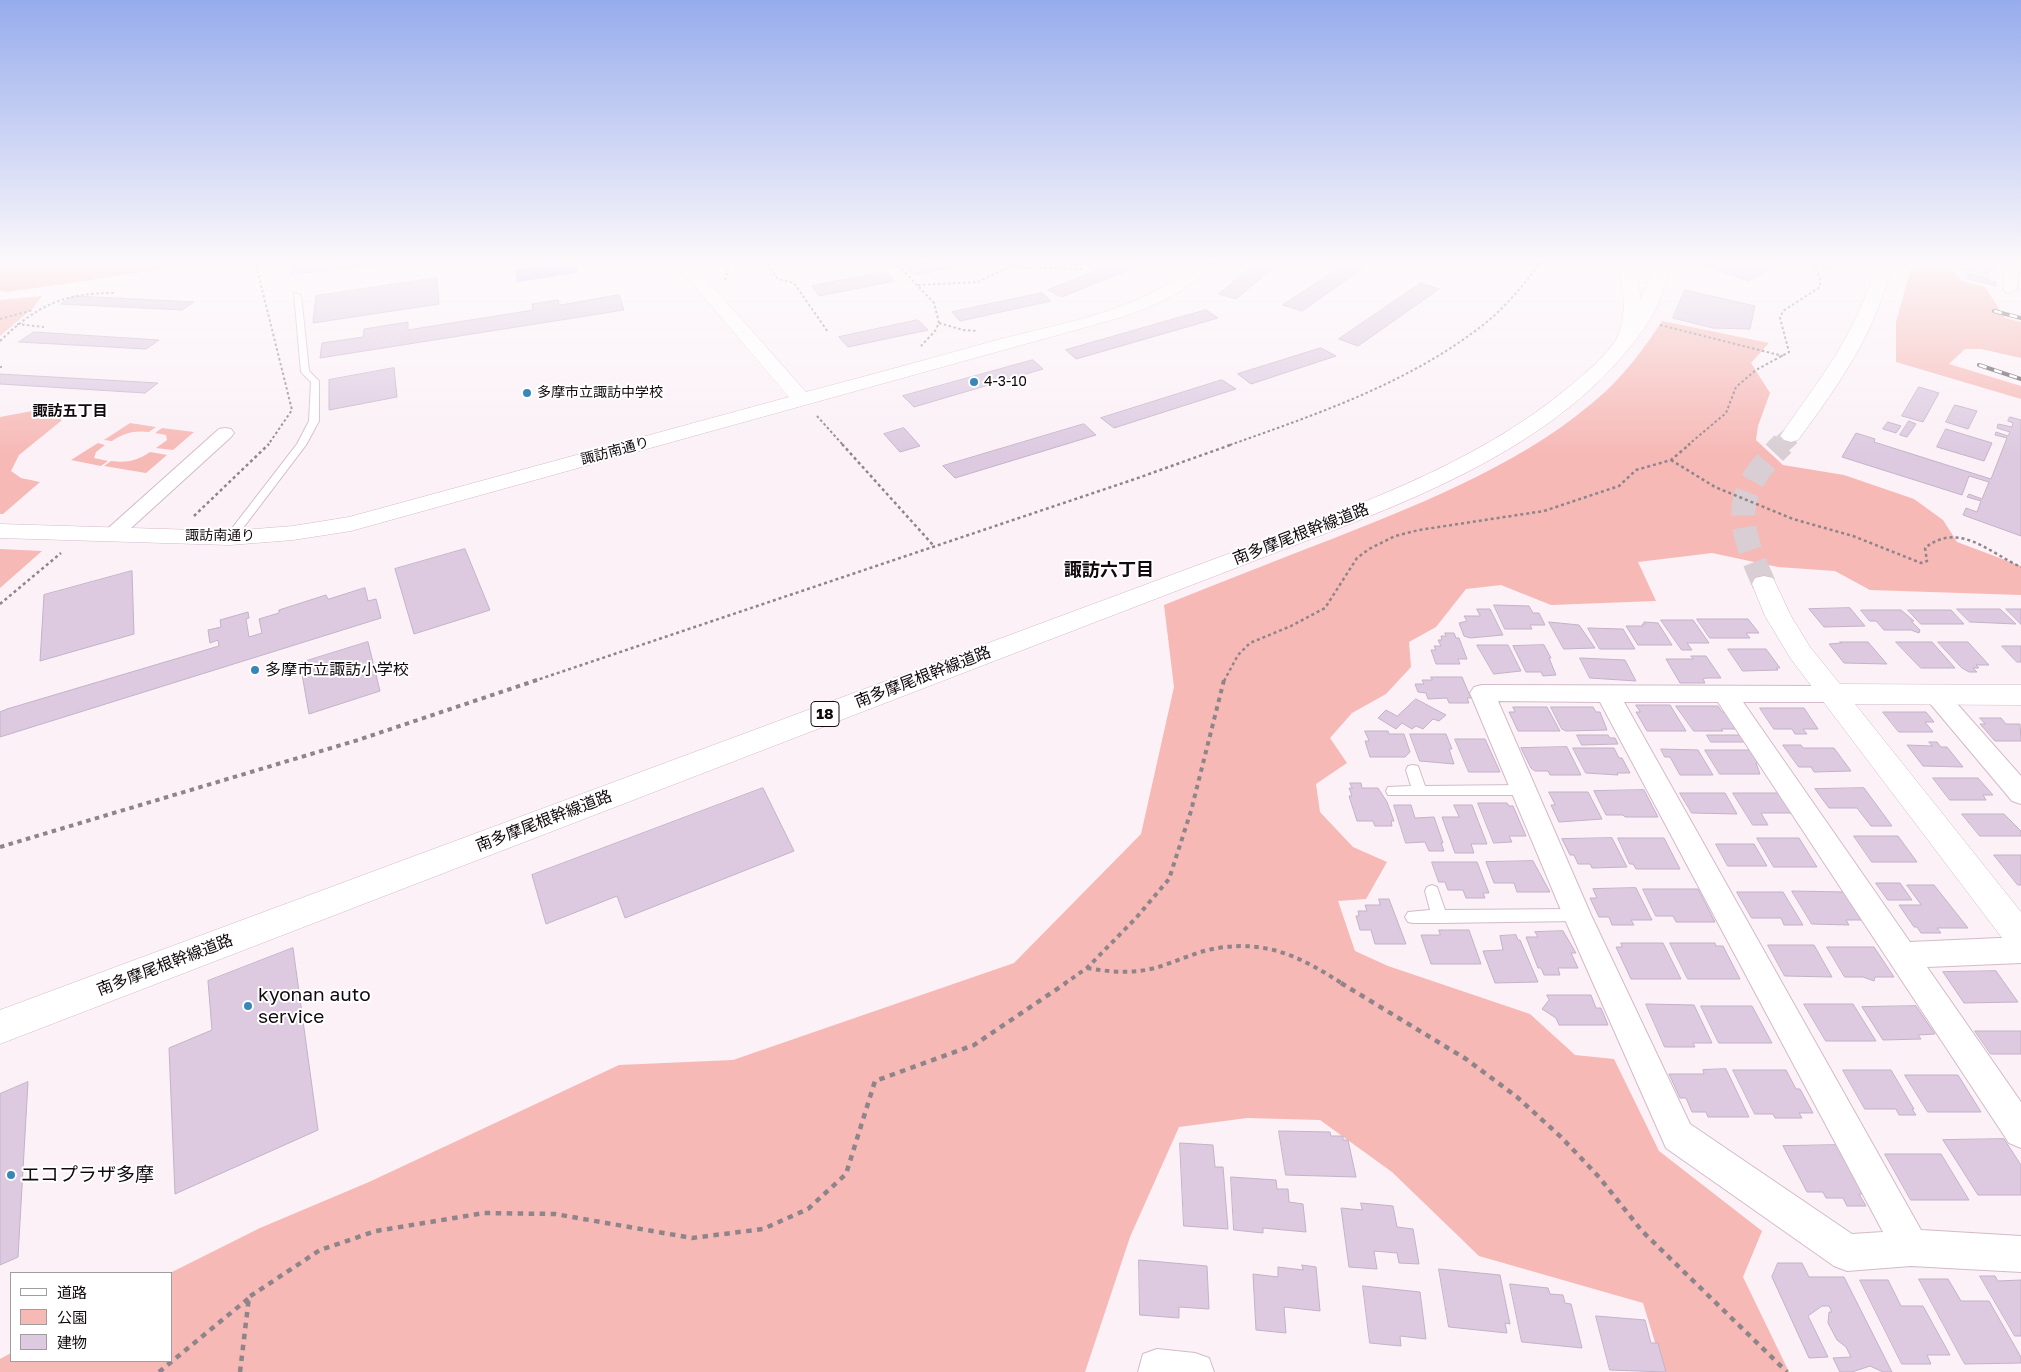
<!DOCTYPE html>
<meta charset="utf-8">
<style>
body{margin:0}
#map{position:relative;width:2021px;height:1372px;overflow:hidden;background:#fbf1f7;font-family:"Golos Text","Noto Sans JP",sans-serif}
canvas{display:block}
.legend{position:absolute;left:10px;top:1272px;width:162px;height:90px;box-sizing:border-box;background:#fff;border:1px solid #a09d9f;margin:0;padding:6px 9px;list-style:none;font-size:15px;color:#11090e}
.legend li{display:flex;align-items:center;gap:10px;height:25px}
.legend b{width:25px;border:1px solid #a09d9f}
</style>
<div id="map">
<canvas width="2021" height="1372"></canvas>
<ul class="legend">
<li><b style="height:6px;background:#fff"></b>道路</li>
<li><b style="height:14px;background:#f6b9b6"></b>公園</li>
<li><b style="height:14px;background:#ddcae1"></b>建物</li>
</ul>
</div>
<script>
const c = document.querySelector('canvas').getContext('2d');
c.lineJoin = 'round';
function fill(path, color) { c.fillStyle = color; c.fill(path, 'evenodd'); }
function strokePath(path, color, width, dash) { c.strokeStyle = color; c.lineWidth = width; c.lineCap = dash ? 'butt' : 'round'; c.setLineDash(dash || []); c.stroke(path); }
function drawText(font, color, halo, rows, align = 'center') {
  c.font = font + ' "Golos Text","Noto Sans JP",sans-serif'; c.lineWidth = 4; c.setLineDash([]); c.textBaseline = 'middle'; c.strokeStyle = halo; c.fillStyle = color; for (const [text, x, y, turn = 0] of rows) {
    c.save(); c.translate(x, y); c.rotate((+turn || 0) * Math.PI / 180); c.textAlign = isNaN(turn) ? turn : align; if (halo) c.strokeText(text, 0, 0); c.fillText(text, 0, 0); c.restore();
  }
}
fill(new Path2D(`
 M0,261H220L8,292L0,291Z
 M1797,261H1848L1835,271L1802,265Z
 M1913,261L1946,262L1962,281L1985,287L2005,318L2021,322V358L1981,349H1965L1949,364L2021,386V399L1896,362V322Z
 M42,296L33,308L0,336V300Z
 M1662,321L1769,343L1751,363L1770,393L1758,426L1756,440L1783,465L1844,475L1914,499L1943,520L1957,542L2021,566V595L1870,590L1835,571L1778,567L1712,553L1638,562L1656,601L1551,605L1501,585L1466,589L1436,627L1409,642L1411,667L1386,694L1352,713L1330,738L1347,763L1316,784L1320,812L1353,847L1387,862L1366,899L1338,901L1355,951L1388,966L1530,1014L1575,1055L1614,1059L1659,1151L1762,1231L1743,1277L1789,1372H1664L1643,1303L1479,1256L1392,1172L1320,1120L1247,1118L1179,1127L1130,1237L1085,1372H0V1359L11,1353V1361H171L170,1273L260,1228L369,1182L619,1065L733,1060L1014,963L1141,834L1174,687L1164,605C1222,582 1279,559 1337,537C1430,500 1531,460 1606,391C1628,370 1646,346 1662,321Z
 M32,411H62L61,421L19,455L11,471L21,478L40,482L3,514H0V417Z
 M130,423L156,427L149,432C135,430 123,433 112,441L104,440Z
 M162,428L194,432L173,450L156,448L167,440L166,435L155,433Z
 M98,443L105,445L96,452L94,458L108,461L101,466L71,460Z
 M150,452L167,455L146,473L104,466L111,461C126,463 137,461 150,452Z
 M0,549L42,551L0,588Z`), '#f6b9b6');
fill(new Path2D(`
 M575,261L578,273L517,282L515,270Z`), '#bd9ff4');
const building = new Path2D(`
 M332,261H378L376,266L290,274L295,264Z
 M942,261H988L914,275L907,267Z
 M1259,261H1281L1236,299L1219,294Z
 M1708,261H1781L1749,281L1701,265Z
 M1116,263L1130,269L1062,297L1048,290Z
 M1347,263L1365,267L1302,311L1283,305Z
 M1966,263L1992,268L1993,271H1988V274L1966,270Z
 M886,272L895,281L819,296L812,286Z
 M1967,274L1989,278V281L1996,282V286L1968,279Z
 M437,278L439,304L313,323L316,296Z
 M1421,283L1439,289L1358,346L1339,339Z
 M1685,290L1755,306L1750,329L1713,328L1673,318Z
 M1042,293L1051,301L960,321L952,312Z
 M619,295L624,310L320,358L322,343L363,337L364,329L408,322V330L533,310L532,304L558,300L559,305Z
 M74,296L194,302L182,310L61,304Z
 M1206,310L1218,318L1076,359L1066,350Z
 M918,320L928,330L848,347L839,337Z
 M34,332L159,340L146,349L19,342Z
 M1321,348L1336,356L1251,384L1238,374Z
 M1033,360L1043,369L914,407L903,396Z
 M394,368L397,397L329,410V380Z
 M0,374L158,383L145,393L0,384Z
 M1222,380L1236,389L1114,428L1101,418Z
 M1919,387L1939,393L1923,422L1902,416Z
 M1955,405L1977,411L1968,429L1946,422Z
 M2010,417L2021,420V536L1963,515L1966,508L1977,512L1981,501L1967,497L1969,494L1982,499L1989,482L1969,476L1962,495L1842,457L1856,433L1875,439L1874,442L1991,479L2007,438L1995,435L1996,432L2008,436L2010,432L1997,428L1998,424L2012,427L2013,423L2008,421Z
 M1909,421L1916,424L1907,437L1900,435Z
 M1888,422L1901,426L1896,433L1883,429Z
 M1084,424L1096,435L955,478L943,466Z
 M904,428L920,446L900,452L884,434Z
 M1946,429L1992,443L1984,461L1937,447Z
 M465,549L490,610L414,634L395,569Z
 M132,571L134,634L40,661L44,595Z
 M365,588L368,601L376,599L381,618L0,737V712L7,709L219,646L218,640L210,643L208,630L221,627L220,620L248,612L249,618L246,619L249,637L262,633L259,619L279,613V610L326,595L328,599Z
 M1494,605L1529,606L1533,613H1539L1545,625H1530L1532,629H1505Z
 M1850,608L1865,626L1824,627L1809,609Z
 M1477,609H1490L1503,635L1470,638L1464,636L1459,623L1467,621L1464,616H1480Z
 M1957,609H2000L2016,624L1970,622Z
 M2006,609H2021V624Z
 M1861,610H1901L1914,621H1911L1920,630L1919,633L1911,630H1884L1876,621H1870Z
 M1908,610H1951L1964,624H1921Z
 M1697,619H1748L1759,633H1746L1750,638H1710Z
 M1661,620H1693L1709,643H1687L1692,650H1682Z
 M1549,622L1579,625L1595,648L1564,649Z
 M1644,622L1658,623L1672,645H1638L1626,626H1643L1642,624H1645Z
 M1588,628L1623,629L1635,649H1600Z
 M1445,633H1454L1456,638H1459L1467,659H1458L1460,664H1436L1431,650H1436L1434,646H1441L1438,640H1442L1441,636H1446Z
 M368,642L380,691L309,714L300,663Z
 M1840,642H1868L1887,664L1844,663L1829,644L1841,643Z
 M1896,642H1932L1955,668H1921Z
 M1938,642H1968L1989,665H1976L1979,668H1973L1977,672H1969L1962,668Z
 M1477,645H1508L1521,671L1494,674Z
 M1544,645L1551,658H1549L1556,675L1543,676L1541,672H1526L1513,646Z
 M2002,646H2021V662H2017Z
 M1728,649H1766L1780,668H1776L1778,670L1743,671Z
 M1691,656H1706L1721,678H1706L1703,679L1705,683H1680L1666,659H1693Z
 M1580,658L1625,660L1636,681L1590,678Z
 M1431,677H1462L1471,698H1467L1469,703H1449L1447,698L1428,699L1426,693L1418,692L1415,684H1424L1422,680H1432Z
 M1416,699L1446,715L1439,721L1433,719L1423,729L1416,726L1412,729L1402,723L1396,729L1378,718L1386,710L1397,716Z
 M1636,705H1670L1686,731H1647L1636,712H1640Z
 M1676,706H1718L1722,712H1727L1736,726H1733L1735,729H1721L1723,731H1694Z
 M1513,707H1547L1560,731H1518L1509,712H1515Z
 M1551,707H1593L1596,712H1600L1607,730L1566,731L1562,729Z
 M1760,708H1804L1818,729H1803L1807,734H1795L1792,729H1774Z
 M1883,712H1926L1934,722H1925L1933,732H1899Z
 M1980,718H2001L2006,724H2020L2021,741H1995L1980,724H1985Z
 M1365,731H1388L1389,734H1404L1410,752L1405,757H1370L1365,741H1369Z
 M1410,734H1446L1452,749H1449L1454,764L1420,761Z
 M1577,735H1608L1610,738H1615L1618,744L1582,745Z
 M1707,735H1740L1744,742H1711Z
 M1455,739H1485L1500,772H1469Z
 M1929,742H1937L1941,747H1947L1963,767L1923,766L1907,745L1932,746Z
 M1783,745H1801L1803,748H1834L1851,771L1814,772L1811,767H1799Z
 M1567,747L1581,775H1550L1548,771H1535L1531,768L1521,748Z
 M1573,748H1614L1619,758H1622L1630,773H1617L1618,775L1586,773Z
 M1661,749L1698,750L1713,775H1680L1670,757H1665Z
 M1705,750H1751L1760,763H1756L1760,774H1720Z
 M1933,778H1978L1993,795H1983L1986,800H1950Z
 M1350,783H1361L1362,788H1378L1387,802L1394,821H1391L1392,826H1375L1373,821H1357L1349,796H1352L1349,788H1352Z
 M763,788L794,851L625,918L617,896L546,924L532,875Z
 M1864,788L1892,826H1871L1857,808H1829L1815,789Z
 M1644,790L1658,817H1625L1623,815H1606L1594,791Z
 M1549,792H1588L1602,819L1559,822L1551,805H1555Z
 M1680,793H1725L1737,814L1692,813Z
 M1733,793H1779L1792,813H1761L1768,825H1753Z
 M1478,803H1507L1509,806H1513L1526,836H1509L1512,842L1494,843Z
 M1394,805H1411L1415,818L1434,817L1443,843H1441L1444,851H1429L1425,842L1406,843Z
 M1454,805H1472L1487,844H1471L1474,853H1455L1442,817H1459Z
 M1962,814H2004L2021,831V836H1980Z
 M1854,836H1898L1917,862H1872Z
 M1612,838L1627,867L1592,868L1590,864H1578L1574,855H1570L1562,839Z
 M1618,838H1664L1680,869H1636L1633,864H1630Z
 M1757,838H1799L1817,867H1774Z
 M1716,844H1754L1767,866H1728Z
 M1994,855H2021V885H2018Z
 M1533,861L1550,892H1517L1514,883H1494L1486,862Z
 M1432,862H1477L1489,893H1483L1485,898H1466L1463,890H1448L1445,882H1439Z
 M1876,883H1900L1912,900H1888Z
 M1907,885H1934L1968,928H1937L1941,933H1921L1917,927H1914L1899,905H1921Z
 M1636,888L1652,920H1631L1634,925H1612L1609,917H1599L1590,898H1597L1593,889Z
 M1643,889H1698L1715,922H1676L1673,916H1656Z
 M1792,891L1844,892L1861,920H1846L1849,925L1812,924Z
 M1737,892H1783L1803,925H1784L1781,918H1752Z
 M1379,899H1389L1406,944H1375L1371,930H1360L1356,916H1359L1358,911H1367L1365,905H1380Z
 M1439,930H1469L1481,964H1431L1421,935H1440Z
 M1563,931L1576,953H1571L1578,968H1558L1560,975H1544L1541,968H1538L1526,937H1538L1535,932Z
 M1516,935L1518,940H1520L1538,982L1495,983L1483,951L1503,950L1500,936Z
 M1621,943H1663L1681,979H1631L1616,947H1622Z
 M1670,943H1715L1716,946H1723L1740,979H1688Z
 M1768,945H1814L1832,977L1785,976Z
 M1827,947H1874L1894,977H1875L1874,981L1863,977H1845Z
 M293,948L318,1130L175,1194L169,1048L212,1030L208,981Z
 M1996,971L2018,1002L1964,1003L1943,972Z
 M1547,995H1591L1596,1008H1601L1608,1025H1559L1556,1018L1542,1009L1549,1000Z
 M1646,1004L1694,1005L1712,1043H1693L1695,1047H1665Z
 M1804,1004H1853L1876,1041H1826Z
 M1701,1006H1752L1772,1043H1719Z
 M1916,1006L1935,1034L1918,1035L1921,1039L1883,1040L1862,1007Z
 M1975,1031H2021V1054H1991Z
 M1726,1069L1749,1117H1708L1706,1112H1692L1686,1098H1680L1669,1074H1704L1703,1070Z
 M1733,1070H1786L1796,1089H1800L1813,1113H1799L1802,1118H1775L1773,1114H1755Z
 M1843,1070H1891L1914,1109H1912L1916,1115H1899L1896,1109H1865Z
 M1905,1075H1958L1981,1112H1928Z
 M28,1082L18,1257L0,1265V1094Z
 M1279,1131L1330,1132L1331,1136H1343V1140H1348L1356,1177L1286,1175Z
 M2004,1139L2021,1165V1195H1978L1943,1140Z
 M1180,1143L1213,1145L1215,1167H1223L1228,1229L1184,1226Z
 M1838,1145L1865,1194H1859L1866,1206H1847L1843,1198H1826L1823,1192H1807L1783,1146Z
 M1885,1154H1941L1969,1200H1911Z
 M1231,1177L1276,1180L1277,1189H1288L1289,1202L1303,1204L1306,1232L1263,1228V1233L1234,1230Z
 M1361,1203L1393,1206L1397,1227L1413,1229L1419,1264L1399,1263L1397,1253L1374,1251L1377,1269L1349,1267L1341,1208L1362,1210Z
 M1139,1260L1207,1266L1209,1309L1179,1307V1318L1140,1315Z
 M1778,1263H1802L1809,1277H1844L1892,1372H1883L1870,1366L1852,1372H1840L1833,1358L1851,1357L1846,1347L1837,1340L1828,1323L1829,1312H1832L1829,1306H1822L1808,1316L1828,1357L1809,1358L1772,1277Z
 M1302,1265L1316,1267L1320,1311L1284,1307L1286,1333L1256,1330L1253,1274L1278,1277V1267L1303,1270Z
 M1439,1269L1500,1275L1510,1324L1505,1323L1507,1333L1449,1327Z
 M1980,1276H1995L1998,1281L2021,1280V1336H2015Z
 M1919,1279H1948L1961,1301H1989L2021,1357V1363L1965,1364Z
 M1860,1280H1888L1901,1306H1923L1950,1355H1927L1931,1364H1902Z
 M1510,1284L1548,1288L1550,1294L1563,1295L1565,1303L1571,1304L1582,1348L1522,1342Z
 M1363,1286L1420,1292L1426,1339L1400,1336L1401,1346L1370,1343Z
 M1596,1316L1645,1320L1651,1343H1658L1666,1372L1610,1370Z`);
fill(building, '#ddcae1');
strokePath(building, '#c4b2c7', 1);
strokePath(new Path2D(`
 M1781,445L1791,436`), '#d8ced4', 19, [19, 9]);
strokePath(new Path2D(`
 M1764,584C1736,521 1731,494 1783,444`), '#d8ced4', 24, [24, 12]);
const lane = new Path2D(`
 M294,293L301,295L309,371L319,381V421L306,445L234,540H226L225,538L226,536L297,444L309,421L311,382L301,372Z
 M1413,765L1418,766L1425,786L1523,785L1528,786L1530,790L1528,794L1523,795H1388L1386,791L1388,787L1411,786L1406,770L1408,766Z
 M1432,885L1437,887L1445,910L1577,909L1582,910L1585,915L1582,920L1577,921L1440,923H1413L1408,922L1405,917L1408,912L1430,910L1425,891L1427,887Z`);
const street = new Path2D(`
 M1972,261H2003L2021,264V272H2018L2017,289L2010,293L2005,292L2003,289L2004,269L1974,264Z
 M225,428L231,429L234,433L231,437L119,539L112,541L105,539L102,535L105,531L219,429Z
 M1482,685L1830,686L1838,688L1842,694L1838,700L1830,702H1743L1910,942L2021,937V963L1927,967L2021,1102V1148L2009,1143L1718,702H1624L1921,1230L2021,1236V1272L1911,1266L1847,1271L1834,1266L1666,1148L1563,915L1470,693L1474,687ZM1498,701L1600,702L1883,1232L1852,1234L1690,1124L1591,915Z
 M1936,687L1944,689L2021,776V804L2012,801L1928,701L1924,695L1928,689Z
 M1157,1349L1195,1353L1209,1358L1214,1372H1138L1143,1354Z`);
const secondary = new Path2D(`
 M673,261H690L806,392C870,375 933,358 997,340C1061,323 1149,310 1196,261H1213C1192,292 1154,306 1119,318L351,531L293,540L230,545L0,538V524L230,531L293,526L349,517L789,397Z
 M1877,261H1893C1876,332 1841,382 1798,440L1791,442L1784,440L1780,436C1823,374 1856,336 1877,261Z
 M1764,576L1773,578L1791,616L1810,647L1840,684L2021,685V705L1855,704L2021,912V952L2009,947L1791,659L1765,616L1752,584L1755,578Z`);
const primary = new Path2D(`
 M1615,261H1631L1638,279L1641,299L1657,261H1673C1666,280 1661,304 1649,321C1562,454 1387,509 1246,564L0,1044V1010L1228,554C1346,509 1472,468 1570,386C1586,372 1606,357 1617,338C1628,317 1624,283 1615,261Z`);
strokePath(lane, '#d3bac9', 2);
strokePath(street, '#d3bac9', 2);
strokePath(secondary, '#d3bac9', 1);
strokePath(primary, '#d3bac9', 1);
strokePath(new Path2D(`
 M255,261L292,410L268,445
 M764,261L778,279L794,283L828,332
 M890,261L893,265L899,266L934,303L939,323L935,331L921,346
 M725,280L730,261
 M918,285L978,282L1008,267L1084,269
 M0,319L33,310
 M939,323L963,330L978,331
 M17,324L44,327
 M1660,325L1783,356
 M0,341C36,306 63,293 114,293
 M0,367H2
 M817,416L843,445
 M1230,445C1317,414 1409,383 1483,325C1506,307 1524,284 1542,261
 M1688,445L1726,413L1736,387L1756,370L1789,352L1780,318L1783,311L1820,287V278L1812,261`), '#8e858b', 2, [2.5, 2.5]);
strokePath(new Path2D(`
 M842,444L933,545
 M1671,460L1715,487L1793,519L1853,536L1921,563L1927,561L1925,548C1959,521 1988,552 2021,567
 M194,516L269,444
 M0,604L61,553
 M534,681L1135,479L1233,444
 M1224,681L1238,655L1250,643L1291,626L1325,608L1357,558L1369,549L1395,536L1419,530L1544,511L1619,486L1636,470L1671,460L1690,444`), '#8e858b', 2.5, [3, 3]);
strokePath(new Path2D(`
 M0,847L358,740L537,680
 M1087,968C1110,972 1132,974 1155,968C1176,962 1197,951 1218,948C1269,940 1302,958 1343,984
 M1064,984L1087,968L1136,918L1169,879L1191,811L1224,680`), '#8e858b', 4, [4.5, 4.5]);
strokePath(new Path2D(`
 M1341,983L1466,1059L1517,1097L1561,1137L1599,1177L1642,1231L1787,1372
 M159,1372L249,1298
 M240,1372L249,1297L320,1250L376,1231L484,1213L555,1214L692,1238L763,1229L808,1209L846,1174L875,1081L974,1045L1066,983`), '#8e858b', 4.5, [5.5, 5.5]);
fill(lane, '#fff');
fill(street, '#fff');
fill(secondary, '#fff');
fill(primary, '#fff');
const rail = new Path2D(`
 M1994,311L2021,318
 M1979,365L2021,379`);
strokePath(rail, '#5b5358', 4);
strokePath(rail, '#fff', 2.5, [8]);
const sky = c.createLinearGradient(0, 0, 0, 453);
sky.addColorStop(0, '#97aced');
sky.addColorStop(0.58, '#fdf9fb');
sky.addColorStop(1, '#fdf9fb00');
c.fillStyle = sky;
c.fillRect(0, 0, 2021, 453);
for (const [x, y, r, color] of [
 [974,382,5,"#3787b9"],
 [527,393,5,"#3787b9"],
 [255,670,5,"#3787b9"],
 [248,1006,5,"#3787b9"],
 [11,1175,5,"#3787b9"]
]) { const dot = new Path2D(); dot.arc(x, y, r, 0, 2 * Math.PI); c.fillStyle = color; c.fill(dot); strokePath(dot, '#fff', 2); }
drawText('14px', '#11090e', '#fff', [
 ["4-3-10",984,382],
 ["多摩市立諏訪中学校",537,393]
], 'left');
drawText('14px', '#11090e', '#fff', [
 ["諏訪南通り",615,451,-15],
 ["諏訪南通り",220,536]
]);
drawText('bold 15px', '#11090e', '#fff', [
 ["諏訪五丁目",70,411]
]);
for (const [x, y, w] of [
 [825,714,28]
]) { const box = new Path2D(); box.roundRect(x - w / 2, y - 12.5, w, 25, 4); c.fillStyle = '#fff'; c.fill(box); strokePath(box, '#11090e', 1); }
drawText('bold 15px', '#11090e', null, [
 ["18",825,714]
]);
drawText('16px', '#11090e', '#fff', [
 ["南多摩尾根幹線道路",1301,534,-21],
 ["南多摩尾根幹線道路",923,677,-21],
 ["南多摩尾根幹線道路",544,821,-21],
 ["南多摩尾根幹線道路",165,965,-21]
]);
drawText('16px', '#11090e', '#fff', [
 ["多摩市立諏訪小学校",265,670]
], 'left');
drawText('bold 18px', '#11090e', '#fff', [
 ["諏訪六丁目",1109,570]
]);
drawText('19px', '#11090e', '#fff', [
 ["kyonan auto",258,995],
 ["service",258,1017],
 ["エコプラザ多摩",21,1175]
], 'left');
</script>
